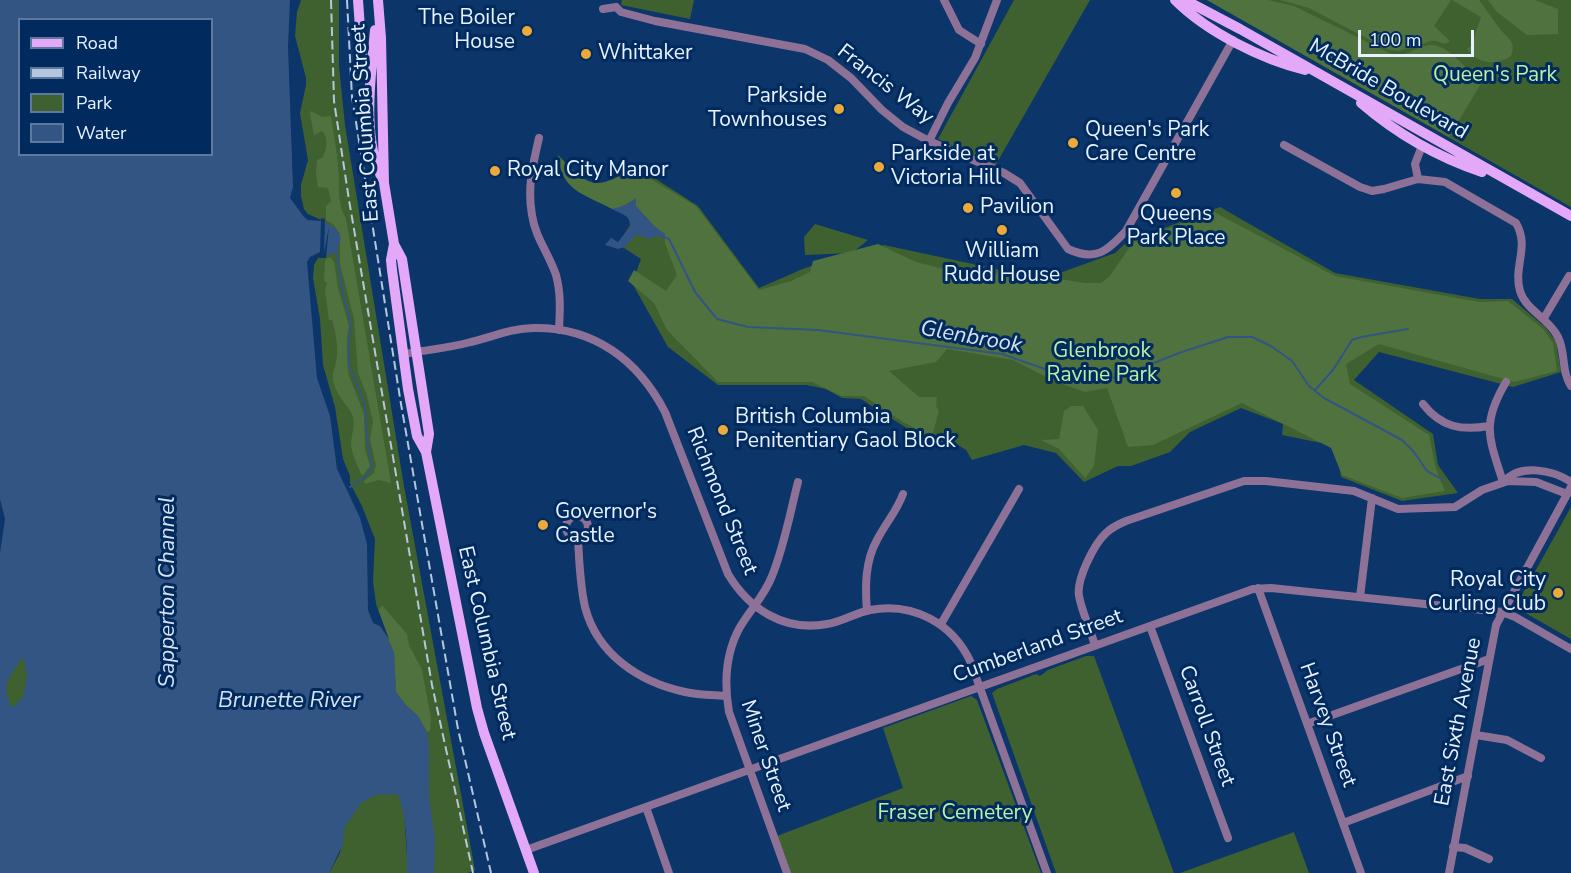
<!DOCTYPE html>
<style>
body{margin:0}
#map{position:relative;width:1571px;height:873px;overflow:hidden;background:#0c3569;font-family:"Nunito Sans",sans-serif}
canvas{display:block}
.legend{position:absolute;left:18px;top:18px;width:195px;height:138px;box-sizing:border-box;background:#012a5e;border:2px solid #5d7a9e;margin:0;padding:8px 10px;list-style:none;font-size:18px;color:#e8f2ff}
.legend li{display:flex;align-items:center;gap:12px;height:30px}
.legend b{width:30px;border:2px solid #5d7a9e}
.scale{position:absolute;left:1358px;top:30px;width:116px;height:27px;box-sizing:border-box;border:3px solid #e8f2ff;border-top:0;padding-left:8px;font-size:18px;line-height:21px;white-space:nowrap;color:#e8f2ff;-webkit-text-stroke:4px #012a5e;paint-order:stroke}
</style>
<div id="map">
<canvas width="1571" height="873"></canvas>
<ul class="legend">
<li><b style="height:8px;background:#e3a8f8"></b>Road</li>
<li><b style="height:8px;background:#b6c7dd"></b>Railway</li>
<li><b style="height:16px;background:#3f6130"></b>Park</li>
<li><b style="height:16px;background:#335584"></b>Water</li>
</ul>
<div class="scale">100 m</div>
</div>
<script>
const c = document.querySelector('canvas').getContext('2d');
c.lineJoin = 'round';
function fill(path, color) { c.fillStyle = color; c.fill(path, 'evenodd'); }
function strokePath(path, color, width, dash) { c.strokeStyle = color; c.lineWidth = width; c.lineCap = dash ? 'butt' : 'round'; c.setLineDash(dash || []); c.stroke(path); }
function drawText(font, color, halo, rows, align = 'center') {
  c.font = font + ' "Nunito Sans",sans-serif'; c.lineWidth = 6; c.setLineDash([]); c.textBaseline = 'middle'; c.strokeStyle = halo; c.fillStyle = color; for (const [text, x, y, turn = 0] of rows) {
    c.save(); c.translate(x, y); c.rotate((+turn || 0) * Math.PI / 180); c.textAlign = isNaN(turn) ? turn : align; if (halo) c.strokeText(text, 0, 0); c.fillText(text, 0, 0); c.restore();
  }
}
fill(new Path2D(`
 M299,0H339V66L345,125L404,486L475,870L468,873H427L411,764L350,487L323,381L311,265L329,226C307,216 304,218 298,193L297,103L299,127C297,89 289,36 299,0Z
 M622,0H694L690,19L621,5Z
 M1014,0H1090L995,166L938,139Z
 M1207,0H1571V207Z
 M631,163L698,206L759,288L805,268L884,245L1043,279L1115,253L1127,242L1220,207L1335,273L1480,299H1512L1545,327L1556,341L1561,372L1513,387L1379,352L1354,380L1433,434L1438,465L1458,493L1402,501L1341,477L1336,446L1282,435L1283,424L1241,408L1190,432L1170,452L1131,466H1118L1084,482L1056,453L1024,445L972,460L966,450L958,445L927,441L861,399L842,398L826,389L806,385H718L668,347L632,283L641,259L618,244L636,216L610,199Z
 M815,224L868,240L852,253L805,255L804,237Z
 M1571,507V639L1522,611L1518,602Z
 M37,630L12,790L0,667Z
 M1086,656H1094L1174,873H1056L992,693L997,689L1036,674L1040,676L1048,670Z
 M971,696L977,700L1041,873H791L777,836L903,788L883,728Z
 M387,749L404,813L407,856L413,873H329L340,853L344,828Z
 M1294,832L1309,873H1180Z`), '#3f6130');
fill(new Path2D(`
 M1207,0H1268L1294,6L1394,55C1408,56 1416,47 1429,45C1450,43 1466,72 1482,82L1449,137Z
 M1280,0H1451L1434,26L1450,41L1445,44L1436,41H1431L1399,51L1389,50L1309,8Z
 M1452,0H1479C1486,9 1492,18 1499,28C1507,38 1517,41 1511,56C1497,66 1477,64 1467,49L1471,46L1481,17Z
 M1488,0H1535L1558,9V34L1527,35L1497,12Z
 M311,111L322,117L331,116C334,136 338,157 339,178C339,194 338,204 346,219L391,483L378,480L365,484L364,481L374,473L376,465L370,439L373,422L367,396L358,373L354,319L340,264V234L334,225L326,220V206L331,201L328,188L318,187L316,174L317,160L322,158C327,150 329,138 322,131L314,135L310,114Z
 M558,155C587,185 595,193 632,168L696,206L759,290L791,281L810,272L813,261L878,244L916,262L975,277L993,278L1000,269L1084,283H1101L1109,277L1134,241L1214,212L1335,276L1479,302L1508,301L1543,329L1553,343L1557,371L1514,382L1379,344L1346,364L1350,384L1429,435L1436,469L1445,491L1402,498L1342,475L1331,448L1242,403L1153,445L1128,447L1107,388L1085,392L1056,382L1013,360L947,349L936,362L889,371L919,397H937L936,407L939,410L932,437L903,422L864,396H841L812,382H718L667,330L654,303L628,281L634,270L666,291L677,275L665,243V234L660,232L631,201L618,209H612C584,194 561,191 558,155Z
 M330,257L334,262L338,288L349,326L347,339L348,373L364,414L365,449L370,466L362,476C358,466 352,455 351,445C351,434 357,423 351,412C344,402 336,394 333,380C332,372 335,369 336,362C339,350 336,332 332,320H329L325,290L327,283L324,281L325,260Z
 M1071,406H1083L1098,430L1094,466L1085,478L1059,449L1041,440L1059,439L1064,411Z
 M382,605L407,634L409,645L422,670L431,718L430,731L427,732L418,716L406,705L396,692L394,653L378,611Z`), '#4f723f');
fill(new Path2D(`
 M0,0H299L296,11L294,36L298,193L301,207L307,216C324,223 354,228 334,254L319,255L311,266L319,348L340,460L368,527L373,605L394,653L396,692L406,705L418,716L427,732L429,745V797L435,839L434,873H407C407,846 407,820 398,794L375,795L361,803L344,828L343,844L329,873H0V553L5,519L0,499ZM20,20H212V154H20ZM23,657L27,675L23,697L12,708C0,685 9,677 23,657Z
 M636,198V206L654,226L665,234V238L656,236L650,239L638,235L635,236L625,247L618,249L605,245L611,238L618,242L630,227C631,215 621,214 612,209L626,205Z`), '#335584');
fill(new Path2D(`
 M290,0H301L297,12L295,36L306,78V85L300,113L308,160L301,185V196L304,209L308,214L321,220V218L325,219L324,253L329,226L326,258H318L314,265L313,278L320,319L323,365L335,407L343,459L350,476V483L362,506L375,539L373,581L376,604L389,639L380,626L373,623L368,610L367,544L360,518L337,469L330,416L317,378L307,262L310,257L320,252L321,221L308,220L304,217L290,198L293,187L288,47Z`), '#0c3569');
strokePath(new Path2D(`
 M662,236L669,239L695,292L717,319L748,327L818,330L1002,354L1062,375L1089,380L1119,377L1179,353L1228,337H1252L1271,346L1292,361L1309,386L1324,398L1402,440L1414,452L1427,471L1443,480
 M336,249L343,295L351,323L348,349L349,365L365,406L368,447L372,466L365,477L350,487
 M1315,390L1333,370L1352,340L1361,337L1408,329`), '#335584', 2);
strokePath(new Path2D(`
 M944,0L959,30L981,44
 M616,7L621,12L655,21L805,49L828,60L851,78L882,110L903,127L929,141L1004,173L1020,183L1068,249C1096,262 1107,251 1126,231L1233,40
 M603,9L616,7
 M539,138C533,164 527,188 532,215C535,237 549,254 556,275C561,293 560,311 559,330
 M929,141L948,103L975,58L997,0
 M1284,145L1360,187L1372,191L1384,189L1418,179L1445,182L1516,223C1530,247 1513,266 1520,291C1526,311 1549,318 1558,337C1566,353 1561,371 1571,386
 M1418,179L1415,164L1422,146
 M1544,318L1569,276
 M404,354C426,350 449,348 471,342C492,337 512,328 534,328C594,327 638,360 665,412L728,574C749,609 784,632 827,624C842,622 855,613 870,610C913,602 953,623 971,663L1047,873
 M1423,404C1441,427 1461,431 1489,426
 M1503,482C1489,438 1481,424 1506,382
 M1504,482C1519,463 1553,470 1571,482
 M566 527a11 11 0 1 1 22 0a11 11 0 1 1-22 0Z
 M578,538C579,560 580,585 585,607C597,654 639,682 685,692C698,695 713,695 726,696
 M1258,588L1361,873
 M1360,597L1372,498
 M867,611C865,587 865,561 877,540C885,524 897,511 903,494
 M941,624L1019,489
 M1150,626L1228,838
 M1095,645C1090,629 1082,612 1079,596C1076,580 1094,544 1106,533C1112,527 1119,524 1126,521L1244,481H1266L1354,491L1398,509L1455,507L1482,490L1508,481L1536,482L1567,494
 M1307,724L1489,659
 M1476,735L1507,740L1541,758
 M646,807L669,873
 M1343,823L1468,776
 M1453,847L1465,848L1489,859
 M526,850L1253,589L1271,588L1502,612L1515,617L1571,649
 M787,873L729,712C724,683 725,654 740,627C750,610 765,595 772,576C784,547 790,513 798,482
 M1449,873L1496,625L1571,487`), '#8d7197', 8);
strokePath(new Path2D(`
 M358,0L362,56L368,77
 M378,0L381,38L384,183L394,244L391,260L392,270L408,389L417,436L426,452L477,708L484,733L534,873
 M1175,0C1207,32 1261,59 1305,70
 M1185,0L1240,29L1571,216
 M375,30C371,76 361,138 383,180
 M1361,103C1397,134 1437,157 1482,172
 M394,244L402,259L429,434L426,452`), '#e3a8f8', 10);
strokePath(new Path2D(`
 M331,0L334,101L349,200L432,685L473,873
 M347,0L352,97L401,404L458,729L491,873`), '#b6c7dd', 2, [9, 4.5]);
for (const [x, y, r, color] of [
 [527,31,6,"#ebaa39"],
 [586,54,6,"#ebaa39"],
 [839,109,6,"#ebaa39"],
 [1073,143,6,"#ebaa39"],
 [879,167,6,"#ebaa39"],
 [495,171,6,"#ebaa39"],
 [1176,193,6,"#ebaa39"],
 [968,208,6,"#ebaa39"],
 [1002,230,6,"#ebaa39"],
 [723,430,6,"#ebaa39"],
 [543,525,6,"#ebaa39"],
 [1558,593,6,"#ebaa39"]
]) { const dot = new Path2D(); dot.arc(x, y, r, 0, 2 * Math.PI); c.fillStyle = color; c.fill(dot); strokePath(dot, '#012a5e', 2); }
drawText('21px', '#e8f2ff', '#012a5e', [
 ["The Boiler",515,19,"right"],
 ["House",515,43,"right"],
 ["Whittaker",598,54],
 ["Parkside",827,97,"right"],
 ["Townhouses",827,121,"right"],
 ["Queen's Park",1085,131],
 ["Care Centre",1085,155],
 ["Parkside at",891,155],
 ["Victoria Hill",891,179],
 ["Royal City Manor",507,171],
 ["Pavilion",980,208],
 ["Queens",1176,215,"center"],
 ["Park Place",1176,239,"center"],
 ["William",1002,252,"center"],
 ["Rudd House",1002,276,"center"],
 ["British Columbia",735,418],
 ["Penitentiary Gaol Block",735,442],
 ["Governor's",555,513],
 ["Castle",555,537],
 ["Royal City",1546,581,"right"],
 ["Curling Club",1546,605,"right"]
], 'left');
drawText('21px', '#baf1a4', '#012a5e', [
 ["Queen's Park",1495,76],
 ["Glenbrook",1102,352],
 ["Ravine Park",1102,376],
 ["Fraser Cemetery",955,814]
]);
drawText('21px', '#e8f2ff', '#012a5e', [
 ["Francis Way",885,85,38],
 ["McBride Boulevard",1388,90,30],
 ["East Columbia Street",366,123,-94],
 ["Richmond Street",721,501,68],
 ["East Columbia Street",486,643,77],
 ["Cumberland Street",1038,647,-20],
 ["East Sixth Avenue",1459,722,-79],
 ["Harvey Street",1327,725,70],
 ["Carroll Street",1206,726,70],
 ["Miner Street",765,756,71]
]);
drawText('italic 22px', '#d7e1f0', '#012a5e', [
 ["Glenbrook",971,338,10],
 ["Sapperton Channel",169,592,-90],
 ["Brunette River",289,702]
]);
</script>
